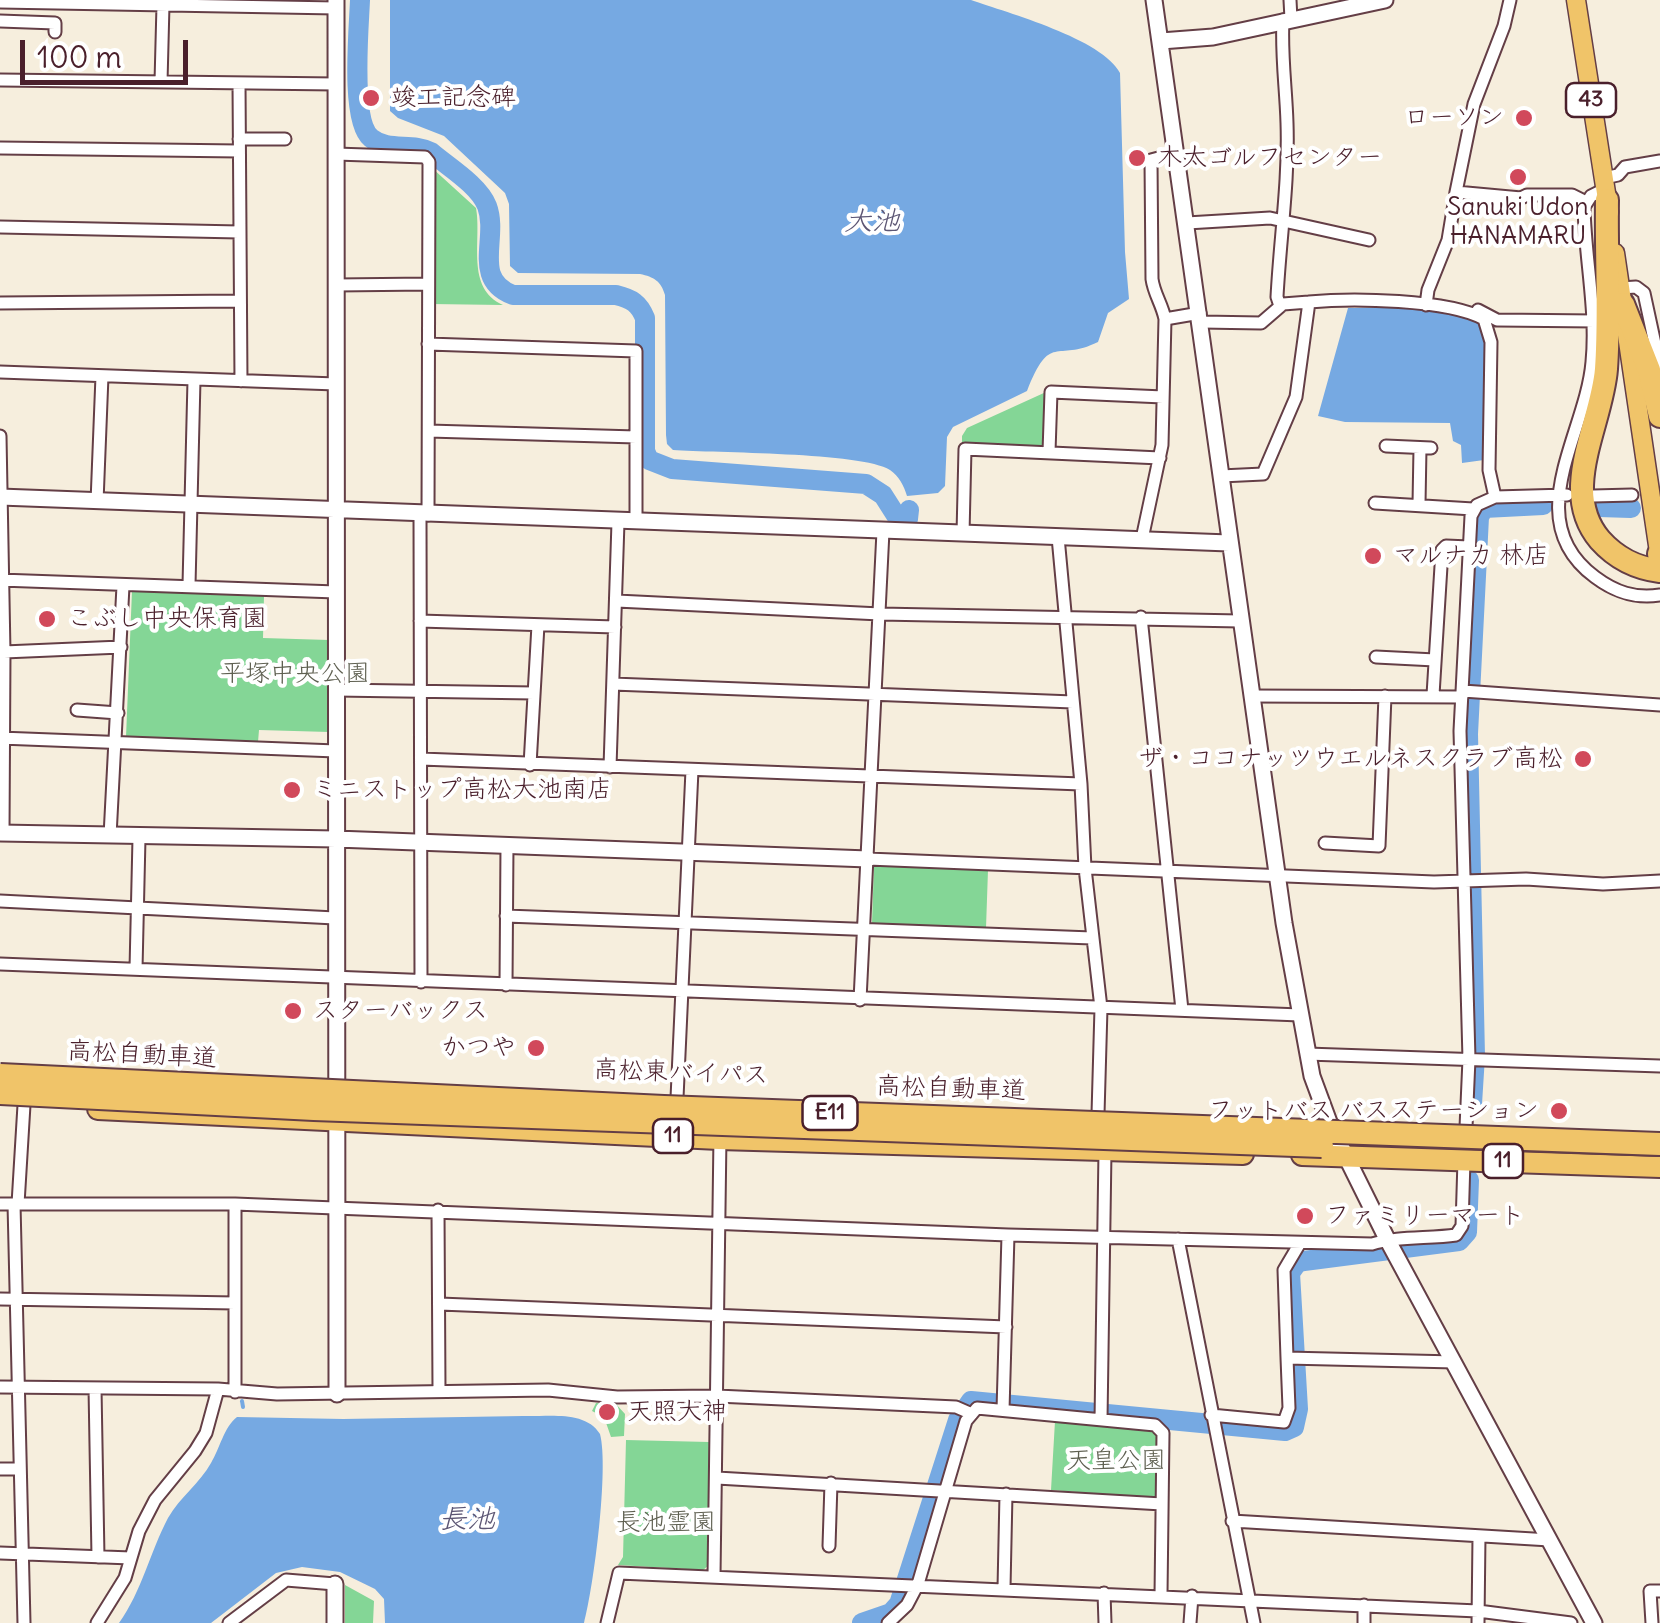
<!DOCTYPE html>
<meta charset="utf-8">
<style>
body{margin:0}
#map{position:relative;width:1660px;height:1623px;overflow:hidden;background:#f6eedd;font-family:Delius,sans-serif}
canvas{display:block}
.scale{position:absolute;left:20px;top:40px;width:168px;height:45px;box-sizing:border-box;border:5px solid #4a1f2b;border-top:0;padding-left:12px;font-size:30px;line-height:35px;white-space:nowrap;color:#4a1f2b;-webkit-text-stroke:8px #fff;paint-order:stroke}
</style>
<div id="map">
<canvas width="1660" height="1623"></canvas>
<div class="scale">100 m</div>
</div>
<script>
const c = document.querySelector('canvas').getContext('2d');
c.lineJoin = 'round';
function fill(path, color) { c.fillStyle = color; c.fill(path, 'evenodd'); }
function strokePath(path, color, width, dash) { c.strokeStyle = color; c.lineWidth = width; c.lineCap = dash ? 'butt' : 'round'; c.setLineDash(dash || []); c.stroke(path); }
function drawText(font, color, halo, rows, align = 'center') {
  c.font = font + ' Delius,"Klee One",sans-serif'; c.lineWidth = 8; c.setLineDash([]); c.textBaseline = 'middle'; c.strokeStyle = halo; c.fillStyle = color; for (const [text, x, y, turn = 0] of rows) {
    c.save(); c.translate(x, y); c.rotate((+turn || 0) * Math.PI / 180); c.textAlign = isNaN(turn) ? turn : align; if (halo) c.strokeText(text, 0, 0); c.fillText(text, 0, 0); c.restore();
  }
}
fill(new Path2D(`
 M431,167L476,208C482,241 465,288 503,305L431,304Z
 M1046,392L1045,443L1041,447L962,444V436L967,428Z
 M132,591L264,596L263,638L329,640V732L259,730L258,742L126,737Z
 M874,865L988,870L986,928L872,923Z
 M596,1403L616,1404L625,1414L624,1436L611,1437L604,1417L592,1411Z
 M1055,1421L1154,1432L1158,1439L1157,1494L1154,1498L1051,1490Z
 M626,1440L709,1442V1565L703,1570L618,1565L623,1557Z
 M345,1585L374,1601L373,1623H345Z`), '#84d696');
fill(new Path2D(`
 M390,0H971C1008,13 1103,39 1120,73L1125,252L1129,299L1108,313L1098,342C1055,363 1051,331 1027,391L953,427L947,437L945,486L938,493L907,496C904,486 899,476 890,470C862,452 714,453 673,450L667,444L666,435L665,295C661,281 654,277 640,274L518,273L510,266L509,204L505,193L444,136L398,118L390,111Z
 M1348,308C1385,308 1450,305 1482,323L1487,344L1484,460L1462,463L1461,445L1453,441L1450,423L1345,422L1318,416Z
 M523,1416C548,1417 585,1410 600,1434C609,1468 594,1586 584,1623H385L384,1599L375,1589L340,1572L302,1567L276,1573L211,1623H119C142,1591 150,1552 168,1518C180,1497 200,1483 211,1463C220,1448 224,1427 237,1417L343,1419Z`), '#76a9e2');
strokePath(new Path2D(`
 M242,1401L243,1407`), '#76a9e2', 4);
strokePath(new Path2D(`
 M360,0C359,28 350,121 371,138C388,152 412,142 431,152C447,166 479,185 487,206C499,238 471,279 513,295H616C632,299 639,303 645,318V451L649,460L672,469L866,484L883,495L897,517L908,519L909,510
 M1599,507L1631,508
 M1472,1104L1475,1056L1468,734L1479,517L1484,508L1543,505
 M862,1623L891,1613L899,1604L958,1420L971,1401L1285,1431L1294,1427L1298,1409L1290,1273L1297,1263L1304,1261L1459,1241L1467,1232L1469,1180`), '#76a9e2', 20);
const minor = new Path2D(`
 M1290,0L1291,19
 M0,2L336,8
 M0,21L55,23V32
 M0,80L336,84
 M161,82L163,5
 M239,83L241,381
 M239,139H285
 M0,148L239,151
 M336,154L425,157L429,162L428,515
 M1604,178L1618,175L1625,167L1660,161
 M1605,189L1591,196L1584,207C1585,258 1597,311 1592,362C1586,434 1518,520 1595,577C1615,592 1635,599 1660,595
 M1456,192L1474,104L1504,26L1510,0
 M1187,223L1270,218L1369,240
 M0,227L239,232
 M336,285L428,284
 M1621,288L1636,287L1644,293L1660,367
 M1309,302C1351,298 1448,299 1484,319L1491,342L1489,470L1495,497
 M0,303L240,301
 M1283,304L1279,303L1277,297C1280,239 1289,181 1287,123C1286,88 1281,55 1283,20
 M1426,305L1428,290L1448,240L1456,192L1521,198L1527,195H1572L1586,202
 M1478,310L1497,320L1596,321
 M1165,319L1200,313
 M1202,322L1261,323L1283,304L1309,302L1296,397L1263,474L1221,476
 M428,344L636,351V522
 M0,372L336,384
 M429,431L636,437
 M0,436L4,652L3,833
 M1386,446L1431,448
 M1049,452L1051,392L1163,397
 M1593,496L1632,495
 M97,502L102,376
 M1375,503L1473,509
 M1419,504L1420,448
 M420,515L421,982
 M963,534L965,449L1160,458
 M1058,537L1081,784L1085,868L1101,1008L1098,1114
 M1142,539L1162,445L1165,319C1162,304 1154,294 1152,279L1151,160L1177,153
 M0,580L336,592
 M189,585L194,380
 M617,601L880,614L1240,621
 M1141,617L1182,1010
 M420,621L615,627
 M4,652L121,647
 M1376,657L1435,660
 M613,684L1073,702
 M336,690L534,693
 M1463,691L1660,705
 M1433,695L1442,550L1446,546L1469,547
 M1251,696L1462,697
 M77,710L118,713
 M0,738L336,751
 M421,759L1081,784
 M530,765L538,625
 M610,767L618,522
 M110,836L123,586
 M1325,843L1379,846L1385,696
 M868,859L1434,882L1526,879L1603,884L1660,881
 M0,901L335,918
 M506,916L1092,938
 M0,964L1300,1015
 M136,969L139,838
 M506,985L507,845
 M860,1000L883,531
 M1307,1054L1660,1066
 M677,1098L692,770
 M1466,1127L1469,1059L1460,731L1471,516L1477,505L1495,497L1567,495
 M0,1204H235L1008,1235L1372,1244C1398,1236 1429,1239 1456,1235L1462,1226L1464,1160
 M14,1204L24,1623
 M18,1204L24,1105
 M438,1210L439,1390
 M1178,1239L1254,1623
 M0,1299L235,1303
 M440,1304L1006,1327
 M1287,1358L1284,1270L1300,1243
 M0,1387L218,1389L277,1394L548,1390L617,1397L717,1396L956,1407L972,1414
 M95,1388L98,1557
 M235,1392V1204
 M1003,1410L1008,1235
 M1211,1415L1284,1422L1289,1408L1287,1358L1455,1362
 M1101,1420L1105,1151
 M0,1469H20
 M717,1478L1162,1504
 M1232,1521L1550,1540
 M829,1546L831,1483
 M0,1553L131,1558
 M714,1576L720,1136
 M1004,1588L1006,1494
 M1104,1593L1105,1623
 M97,1623L125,1578L139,1531L155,1500L195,1451L206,1433L218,1389
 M229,1623L286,1580L335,1584
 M607,1623L619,1573L1478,1611L1571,1623
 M888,1623L907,1605L918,1584L966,1421L977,1408L1155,1425L1163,1433L1161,1595
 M1190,1623L1192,1596
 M1364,1623V1605
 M1478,1623L1479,1536
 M1652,1623L1650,1591H1660`);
const tertiary = new Path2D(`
 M336,0L337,1394
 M1154,0L1284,923L1312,1076L1329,1122L1387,1239L1594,1623
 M1161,41L1213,37L1385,0
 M0,497L1229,543
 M0,833L336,839L868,859
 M335,1584V1623`);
const primary = new Path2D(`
 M1576,0L1609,212
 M1615,253L1660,559`);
const trunk = new Path2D(`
 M98,1109L719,1139L1243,1154
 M1302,1155L1660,1167`);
const motorway = new Path2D(`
 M1607,200C1606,256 1610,313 1606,369C1602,424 1558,491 1600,540C1617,559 1636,568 1660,571
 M1623,304L1649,370L1660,416
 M1659,554H1660`);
strokePath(minor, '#643e46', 15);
strokePath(tertiary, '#643e46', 19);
strokePath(primary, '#643e46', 21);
strokePath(trunk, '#643e46', 24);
strokePath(motorway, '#643e46', 26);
strokePath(minor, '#fff', 11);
strokePath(tertiary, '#fff', 15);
strokePath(primary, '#f0c469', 18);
strokePath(trunk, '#f0c469', 20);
strokePath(motorway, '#f0c469', 22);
const motorwayBridge = new Path2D(`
 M0,1075L664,1107L1660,1144
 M0,1093L314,1109L1322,1146`);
strokePath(motorwayBridge, '#643e46', 26, []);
strokePath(motorwayBridge, '#f0c469', 22);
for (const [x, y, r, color] of [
 [371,98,10,"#d1495b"],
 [1524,118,10,"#d1495b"],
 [1137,158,10,"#d1495b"],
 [1518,177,10,"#d1495b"],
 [1373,556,10,"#d1495b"],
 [47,619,10,"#d1495b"],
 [1583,759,10,"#d1495b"],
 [292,790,10,"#d1495b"],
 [293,1011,10,"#d1495b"],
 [536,1048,10,"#d1495b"],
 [1559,1111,10,"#d1495b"],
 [1305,1216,10,"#d1495b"],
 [607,1412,10,"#d1495b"]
]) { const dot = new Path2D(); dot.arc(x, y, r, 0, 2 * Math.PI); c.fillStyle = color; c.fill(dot); strokePath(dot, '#fff', 4); }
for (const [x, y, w] of [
 [1591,100,50],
 [830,1113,55],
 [673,1136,40],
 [1503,1161,40]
]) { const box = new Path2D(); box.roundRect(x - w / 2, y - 17, w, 34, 8); c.fillStyle = '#fff'; c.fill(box); strokePath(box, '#4a1f2b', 2.5); }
drawText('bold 22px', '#4a1f2b', null, [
 ["43",1591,100],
 ["E11",830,1113],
 ["11",673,1136],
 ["11",1503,1161]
]);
drawText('25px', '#4a1f2b', '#fff', [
 ["竣工記念碑",391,98],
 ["ローソン",1504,118,"right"],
 ["木太ゴルフセンター",1157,158],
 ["Sanuki Udon",1518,208,"center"],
 ["HANAMARU",1518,237,"center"],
 ["マルナカ 林店",1393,556],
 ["こぶし中央保育園",67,619],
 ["ザ・ココナッツウエルネスクラブ高松",1563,759,"right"],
 ["ミニストップ高松大池南店",312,790],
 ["スターバックス",313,1011],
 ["かつや",516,1048,"right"],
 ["フットバス バスステーション",1539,1111,"right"],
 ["ファミリーマート",1325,1216],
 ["天照大神",627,1412]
], 'left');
drawText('25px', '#5e5f50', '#fff', [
 ["平塚中央公園",295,674],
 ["天皇公園",1116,1461],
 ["長池霊園",666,1523]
]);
drawText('25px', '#4a1f2b', '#fff', [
 ["高松自動車道",142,1055,3],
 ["高松東バイパス",681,1073,2],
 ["高松自動車道",951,1089,2]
]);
drawText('italic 28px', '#5c5674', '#fff', [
 ["大池",872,222],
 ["長池",467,1520]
]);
</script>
